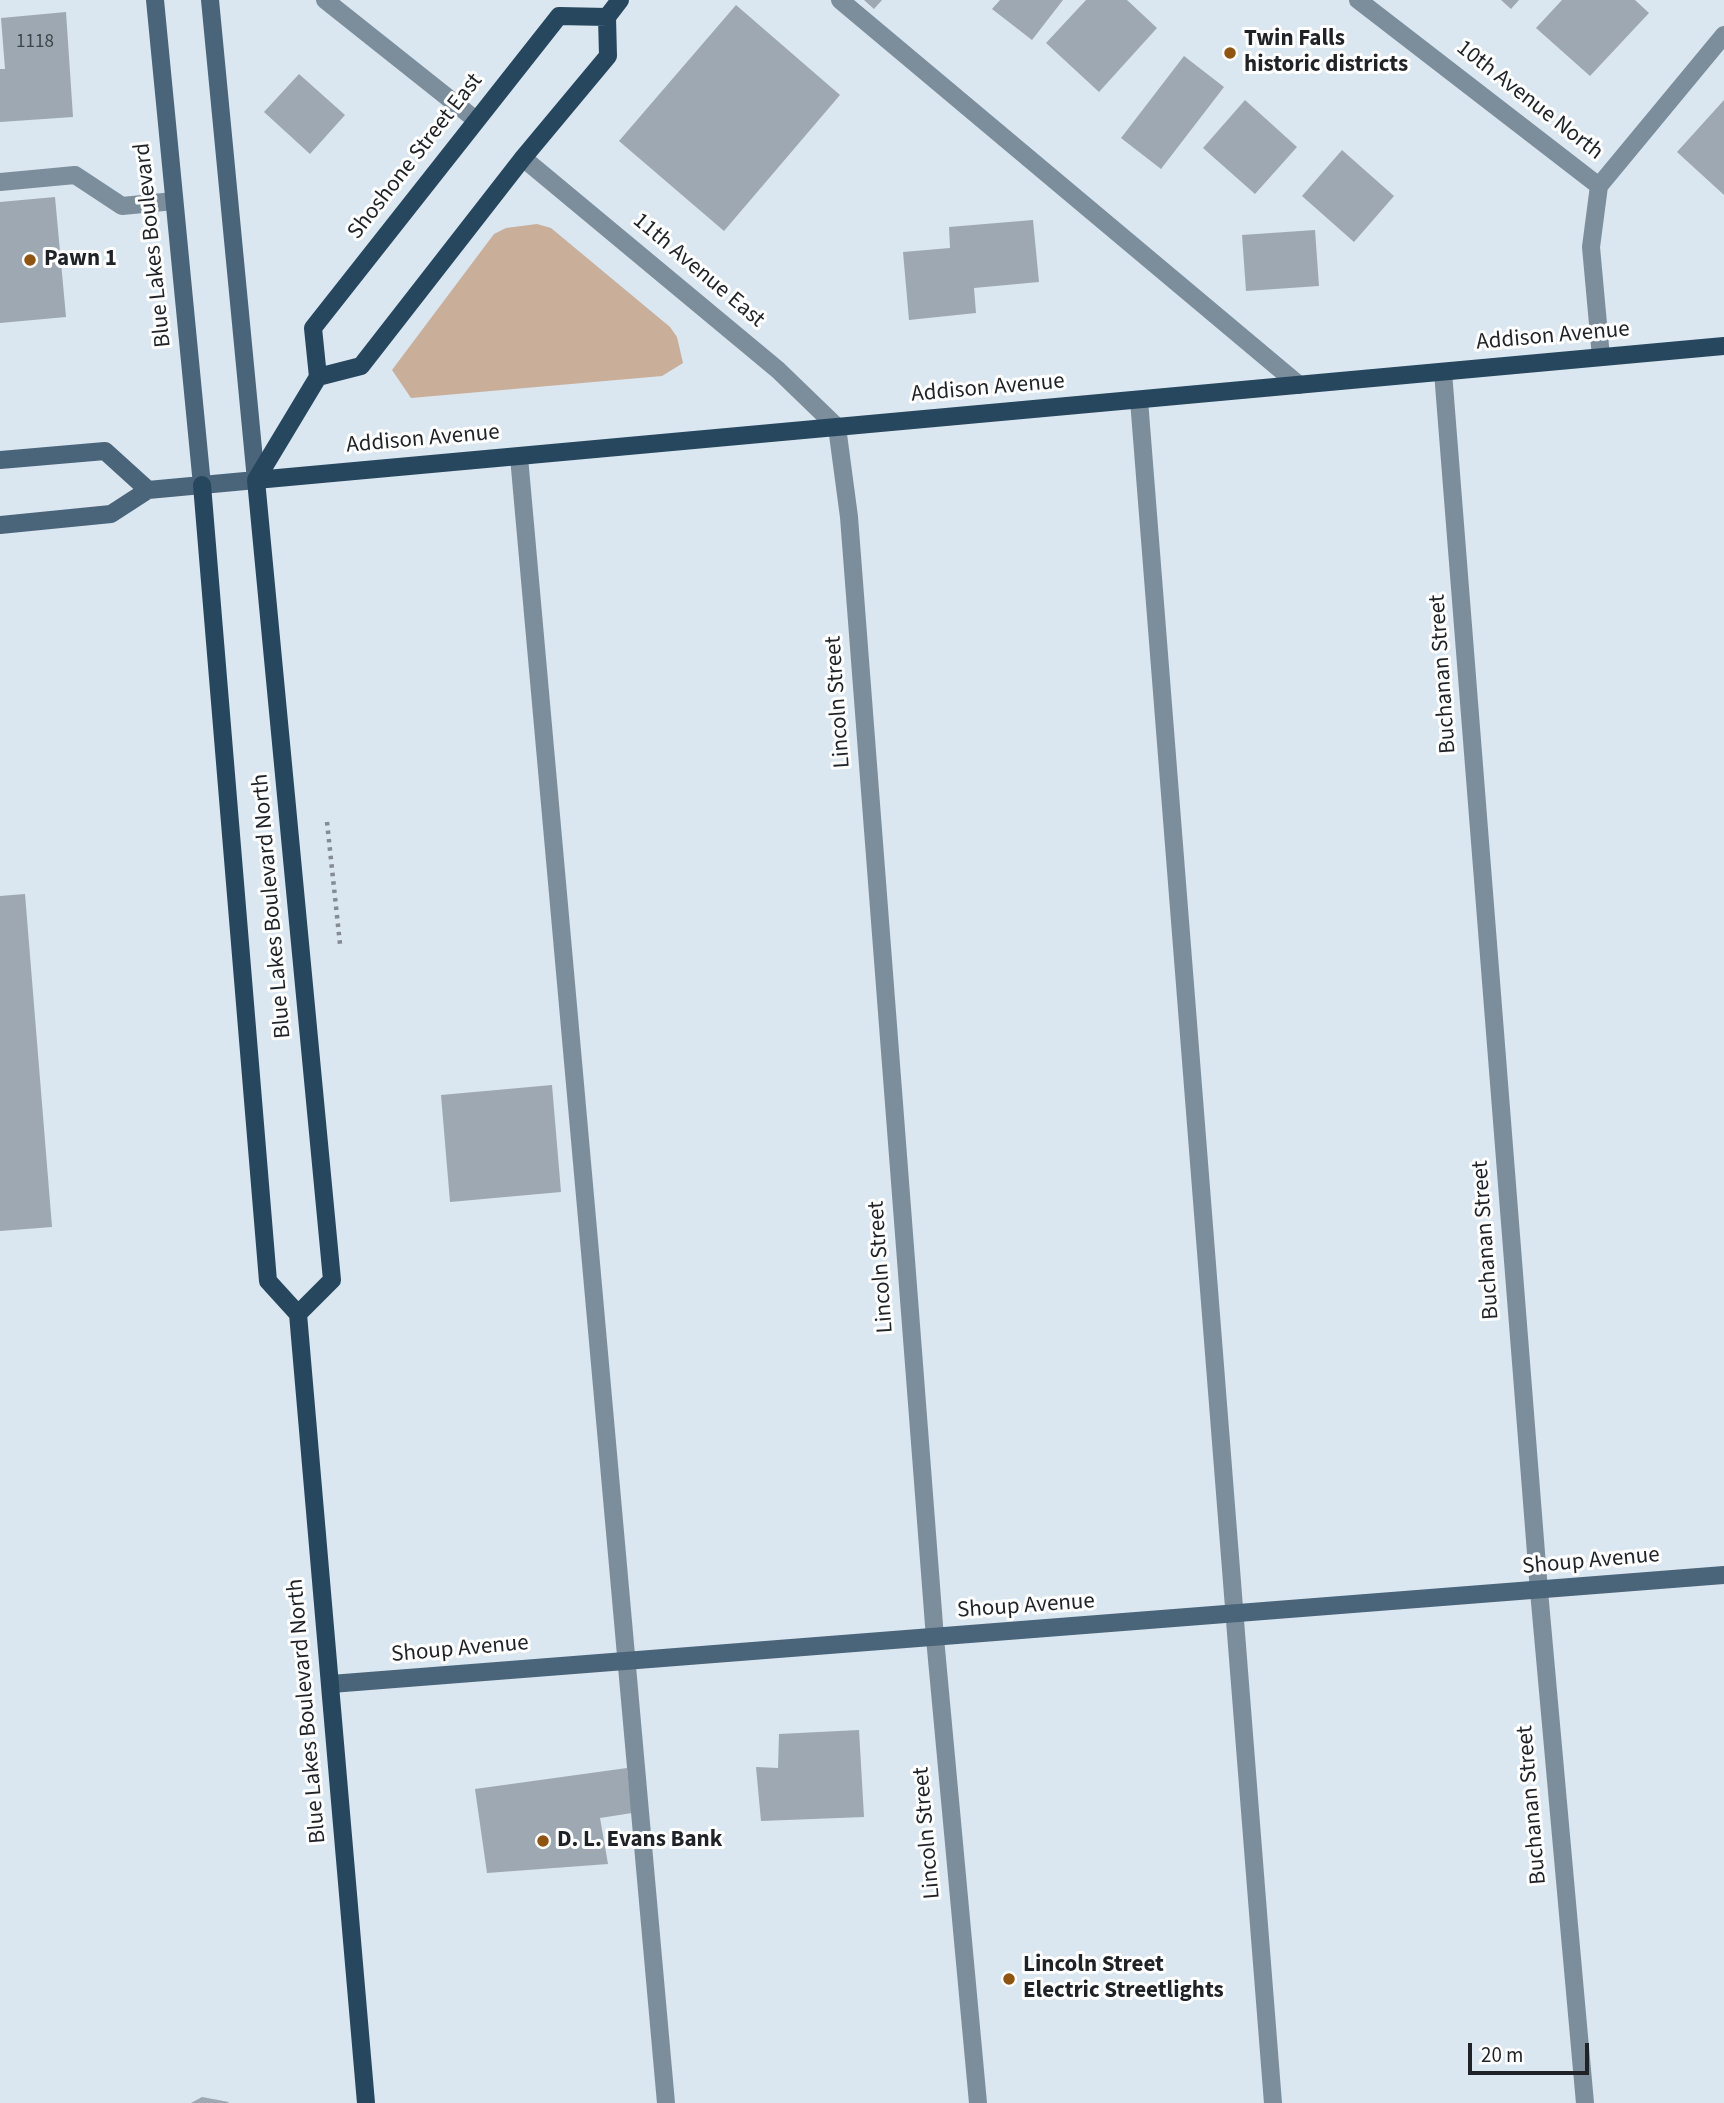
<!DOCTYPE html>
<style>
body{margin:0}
#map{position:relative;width:1724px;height:2103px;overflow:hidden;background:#dae6f0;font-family:"Source Sans 3",sans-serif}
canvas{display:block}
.scale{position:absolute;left:1468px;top:2043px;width:121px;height:32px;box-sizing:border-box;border:4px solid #1f2327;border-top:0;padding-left:9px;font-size:21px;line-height:24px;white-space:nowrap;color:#1f2327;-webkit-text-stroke:5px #fff;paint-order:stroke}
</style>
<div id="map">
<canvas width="1724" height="2103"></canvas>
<div class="scale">20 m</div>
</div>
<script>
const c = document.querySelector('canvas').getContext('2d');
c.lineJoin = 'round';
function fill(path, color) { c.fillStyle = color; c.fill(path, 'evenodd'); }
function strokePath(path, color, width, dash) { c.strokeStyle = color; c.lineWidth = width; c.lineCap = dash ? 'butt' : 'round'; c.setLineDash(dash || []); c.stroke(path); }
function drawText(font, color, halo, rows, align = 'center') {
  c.font = font + ' "Source Sans 3",sans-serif'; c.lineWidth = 6; c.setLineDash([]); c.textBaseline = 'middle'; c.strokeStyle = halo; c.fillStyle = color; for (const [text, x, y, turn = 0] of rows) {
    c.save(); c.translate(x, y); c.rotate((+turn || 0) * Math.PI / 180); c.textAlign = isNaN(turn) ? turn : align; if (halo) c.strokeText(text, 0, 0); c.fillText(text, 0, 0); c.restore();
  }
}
fill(new Path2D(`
 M537,224L551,228L670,327L677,337L683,363L662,376L411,398L392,370L494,234L506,228Z`), '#c9ae99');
fill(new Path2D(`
 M864,0H882L874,9Z
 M1000,0H1063L1032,40L992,9Z
 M1086,0H1127L1157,28L1099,92L1046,43Z
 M1501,0H1519L1511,9Z
 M1562,0H1635L1649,13L1590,76L1536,28Z
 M736,5L840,95L724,231L619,141Z
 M66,12L73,117L0,122V69H5L1,18Z
 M1184,56L1224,87L1161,169L1121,138Z
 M299,74L345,115L310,154L264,112Z
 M1245,100L1297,147L1255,194L1203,148Z
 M1724,100V195L1677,152Z
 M1342,150L1394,196L1354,242L1302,196Z
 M55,197L66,317L0,323V202Z
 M1033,220L1039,282L974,288L976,313L909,320L903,252L950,248L949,227Z
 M1315,230L1319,286L1246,291L1242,235Z
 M25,894L52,1227L0,1231V896Z
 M552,1085L561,1192L450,1202L441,1095Z
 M859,1730L864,1817L761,1821L756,1767L778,1768L779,1734Z
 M627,1768L632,1813L600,1818L608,1864L487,1873L475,1789Z
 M202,2097L229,2102L228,2103H191Z`), '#9da8b2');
strokePath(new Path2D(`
 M327,822L340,944`), '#838c93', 4.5, [3.5, 5]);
strokePath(new Path2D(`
 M840,0L1299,385
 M0,182L75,175L122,206L174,201
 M1139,400L1273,2103
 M519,457L666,2103`), '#7c8e9c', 18);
strokePath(new Path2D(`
 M325,0L476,120
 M1358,0L1599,186L1591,247L1601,357
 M523,158L778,370L837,427L849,517L935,1638L978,2103
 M1599,186L1724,35
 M1443,372L1539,1591L1585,2103`), '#7c8e9c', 18);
strokePath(new Path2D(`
 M155,0L202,485
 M0,460L105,451L148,490
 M0,525L111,514L148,490L256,480L210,0
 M331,1684L1724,1575`), '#4a6479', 18);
strokePath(new Path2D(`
 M318,377L361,366L523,158L608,56L607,17L620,0
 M256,480L1724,346
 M256,480L332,1280L298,1314
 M256,480L318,377L313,328L559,16L607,17
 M202,485L268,1281L298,1314L366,2103`), '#27475f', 18);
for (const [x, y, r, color] of [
 [1230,53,7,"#8f5312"],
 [30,260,7,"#8f5312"],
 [543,1841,7,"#8f5312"],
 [1009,1979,7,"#8f5312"]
]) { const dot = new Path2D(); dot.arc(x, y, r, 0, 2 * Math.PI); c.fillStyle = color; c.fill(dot); strokePath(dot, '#fff', 2.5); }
drawText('19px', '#3e444a', null, [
 ["1118",35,43]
]);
drawText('bold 23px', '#1f2327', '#fff', [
 ["Twin Falls",1244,40],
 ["historic districts",1244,66],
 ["Pawn 1",44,260],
 ["D. L. Evans Bank",557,1841],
 ["Lincoln Street",1023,1966],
 ["Electric Streetlights",1023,1992]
], 'left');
drawText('23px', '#1f2327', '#fff', [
 ["10th Avenue North",1529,101,38],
 ["Shoshone Street East",416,157,-52],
 ["Blue Lakes Boulevard",154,245,-96],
 ["11th Avenue East",698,271,40],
 ["Addison Avenue",1553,337,-5],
 ["Addison Avenue",988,389,-5],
 ["Addison Avenue",423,440,-5],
 ["Buchanan Street",1444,674,-94],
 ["Lincoln Street",839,702,-94],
 ["Blue Lakes Boulevard North",273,906,-95],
 ["Buchanan Street",1487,1240,-94],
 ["Lincoln Street",882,1267,-94],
 ["Shoup Avenue",1591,1562,-5],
 ["Shoup Avenue",1026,1607,-4],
 ["Shoup Avenue",460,1650,-5],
 ["Blue Lakes Boulevard North",308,1711,-95],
 ["Buchanan Street",1533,1805,-95],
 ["Lincoln Street",928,1833,-95]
]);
</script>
